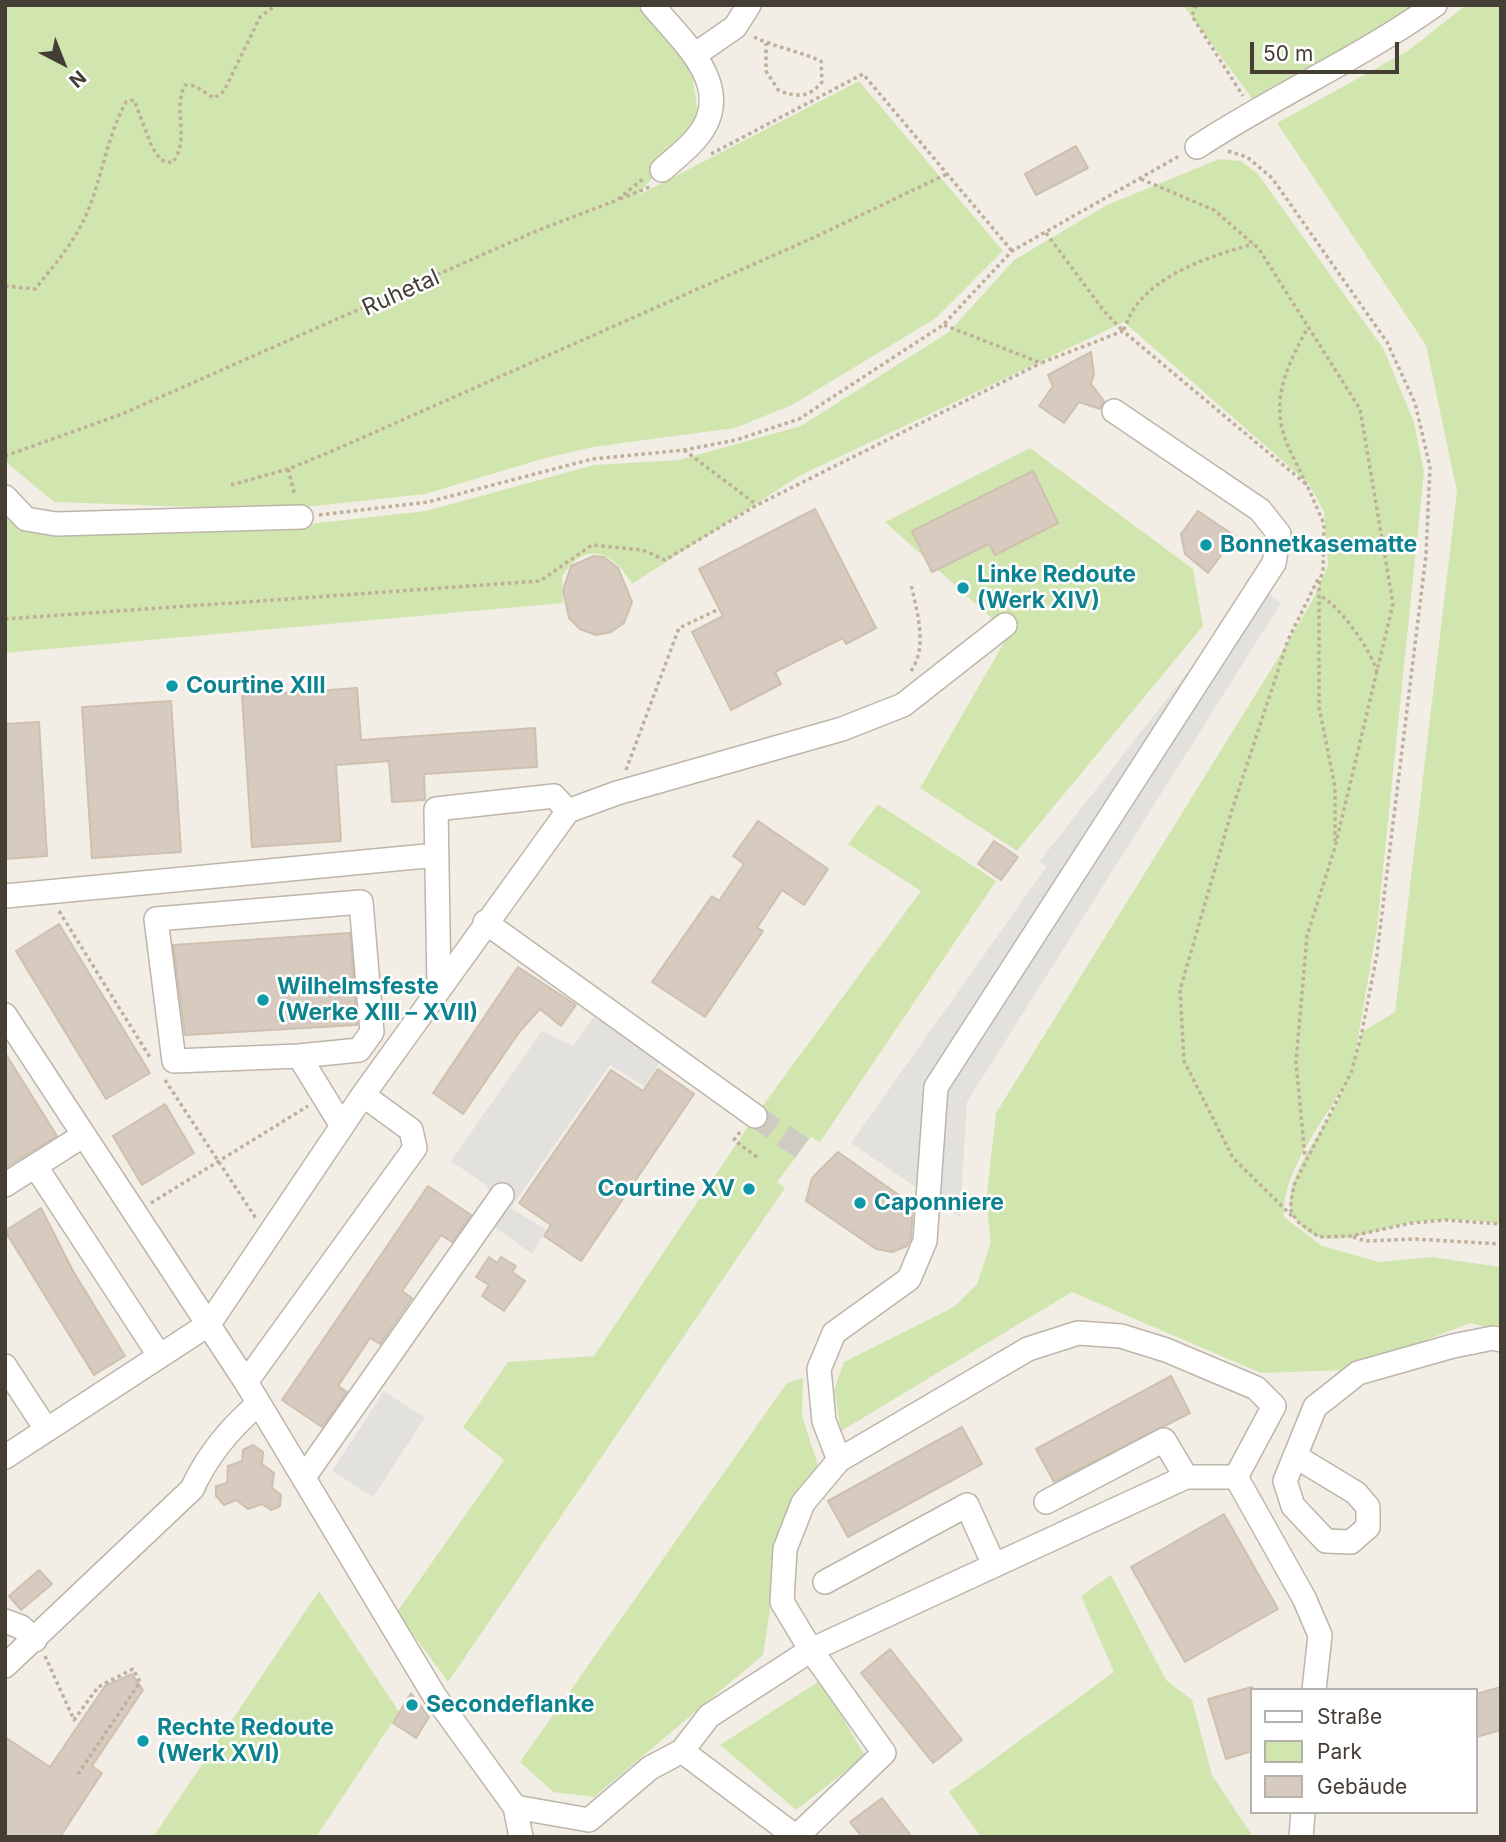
<!DOCTYPE html>
<meta charset="utf-8">
<style>
body{margin:0}
#map{position:relative;width:1506px;height:1842px;overflow:hidden;background:#f2eee6;font-family:Inter,sans-serif}
canvas{display:block}
.frame{position:absolute;inset:0;border:7px solid #453e35;pointer-events:none}
.legend{position:absolute;left:1250px;top:1688px;width:228px;height:126px;box-sizing:border-box;background:#fff;border:2px solid #b5b2ae;margin:0;padding:9px 12px;list-style:none;font-size:21px;color:#453e35}
.legend li{display:flex;align-items:center;gap:14px;height:35px}
.legend b{width:35px;border:2px solid #b5b2ae}
.north{position:absolute;left:28px;top:28px;width:70px;height:70px;-webkit-text-stroke:5px #fff;paint-order:stroke;rotate:138deg;font-size:19px;font-weight:700;line-height:28px;text-align:center;color:#453e35}
.north::after{content:'';display:block;margin:auto;width:24px;height:32px;background:#453e35;clip-path:polygon(50% 0,100% 100%,50% 72%,0 100%)}
.scale{position:absolute;left:1250px;top:42px;width:149px;height:32px;box-sizing:border-box;border:4px solid #453e35;border-top:0;padding-left:9px;font-size:21px;line-height:24px;white-space:nowrap;color:#453e35;-webkit-text-stroke:5px #fff;paint-order:stroke}
</style>
<div id="map">
<canvas width="1506" height="1842"></canvas>
<div class="frame"></div>
<ul class="legend">
<li><b style="height:9px;background:#fff"></b>Straße</li>
<li><b style="height:19px;background:#d1e6af"></b>Park</li>
<li><b style="height:19px;background:#d7cbbf"></b>Gebäude</li>
</ul>
<div class="north">N</div>
<div class="scale">50 m</div>
</div>
<script>
const c = document.querySelector('canvas').getContext('2d');
c.lineJoin = 'round';
function fill(path, color) { c.fillStyle = color; c.fill(path, 'evenodd'); }
function strokePath(path, color, width, dash) { c.strokeStyle = color; c.lineWidth = width; c.lineCap = dash ? 'butt' : 'round'; c.setLineDash(dash || []); c.stroke(path); }
function drawText(font, color, halo, rows, align = 'center') {
  c.font = font + ' Inter,sans-serif'; c.lineWidth = 5; c.setLineDash([]); c.textBaseline = 'middle'; c.strokeStyle = halo; c.fillStyle = color; for (const [text, x, y, turn = 0] of rows) {
    c.save(); c.translate(x, y); c.rotate((+turn || 0) * Math.PI / 180); c.textAlign = isNaN(turn) ? turn : align; if (halo) c.strokeText(text, 0, 0); c.fillText(text, 0, 0); c.restore();
  }
}
fill(new Path2D(`
 M5,5H637L675,37L690,58L699,122L637,196L859,81L1003,251L936,318L792,405L735,428L593,447L542,459L425,494L278,510L54,502L5,461Z
 M1183,5H1433L1257,105Z
 M1466,5H1501V1224C1471,1219 1439,1218 1410,1223C1382,1227 1347,1244 1319,1237C1302,1232 1288,1214 1290,1197C1297,1156 1331,1123 1344,1086C1322,1123 1281,1174 1284,1217L1322,1246L1379,1262L1431,1257L1501,1267V1331L1471,1323L1346,1370L1261,1373L1072,1292L841,1431L834,1390L844,1362L954,1307L977,1284L991,1242L986,1202L996,1113L1280,655L1312,601L1328,566L1324,512L1309,484L1124,322L799,476L632,584C613,552 586,539 562,576L563,603L5,653V508L25,524L282,527L426,511L594,465L679,460L801,426L949,332L1014,260L1107,205L1219,159L1241,161L1257,173L1383,348L1414,422L1424,472L1377,928L1354,1061L1362,1032L1395,1012L1457,492L1426,345L1277,123L1409,50Z
 M1030,448L1193,569L1203,626L1017,851L920,788L1009,634L885,522Z
 M878,804L996,881L820,1142L811,1137L777,1182L785,1188L448,1682L397,1612L504,1460L463,1427L508,1362L594,1356L755,1116L921,891L848,844Z
 M803,1378L802,1416L818,1465L771,1561L770,1610L763,1655L594,1797L553,1792L520,1762L787,1383Z
 M1111,1575L1166,1680L1192,1700L1212,1775L1253,1837H981L949,1792L1114,1672L1081,1596Z
 M319,1591L399,1712L316,1837H153Z
 M821,1680L865,1756L796,1810L720,1745Z`), '#d1e6af');
fill(new Path2D(`
 M1257,584L1281,603L967,1102L960,1217L851,1143L1047,866L1039,862Z
 M595,1015L660,1062L644,1086L610,1065L511,1208L546,1230L532,1254L488,1222L495,1211L487,1186L451,1161L542,1031L573,1046Z
 M384,1391L425,1418L373,1497L332,1471Z`), '#e3e1de');
const building = new Path2D(`
 M1076,146L1088,168L1036,195L1025,174Z
 M1091,352L1094,374L1091,384L1104,401L1100,409L1079,402L1064,423L1039,406L1053,386L1048,375Z
 M1033,471L1058,523L995,555L989,544L932,572L912,531Z
 M815,509L876,628L846,644L843,638L775,672L781,684L731,710L692,632L723,616L699,569Z
 M1198,511L1235,536L1208,573L1185,554L1181,534Z
 M594,556L604,557L618,568L632,602L624,623L611,632L596,635L580,629L569,618L563,590L571,566Z
 M357,688L361,740L535,728L537,767L424,774L425,800L392,802L389,761L336,765L341,841L252,847L242,696Z
 M171,701L181,852L92,858L82,707Z
 M39,722L47,856L5,859V724Z
 M758,821L828,869L804,905L782,890L757,928L763,931L705,1017L652,982L712,896L719,901L744,864L733,856Z
 M994,841L1018,857L1001,880L978,864Z
 M59,924L150,1073L106,1099L16,951Z
 M350,933L357,1025L185,1035L173,945Z
 M518,967L576,1005L561,1026L540,1009L520,1031L463,1114L433,1093Z
 M5,1053L57,1136L5,1168Z
 M658,1069L694,1094L581,1261L544,1236L551,1225L519,1203L611,1070L643,1091Z
 M165,1104L194,1153L142,1185L113,1136Z
 M838,1152L913,1205L911,1238L907,1246L892,1252L876,1249L806,1201L812,1178Z
 M428,1186L471,1215L452,1242L441,1235L402,1291L412,1298L380,1344L370,1338L338,1386L347,1392L322,1427L282,1400Z
 M41,1208L73,1271L125,1356L94,1375L5,1231Z
 M489,1257L497,1263L501,1257L516,1266L512,1272L525,1281L504,1311L482,1296L489,1285L476,1277Z
 M1171,1376L1190,1413L1054,1482L1036,1449Z
 M962,1427L982,1464L848,1537L828,1501Z
 M253,1445L263,1452L262,1464L274,1473L272,1488L281,1495L280,1506L271,1510L262,1504L248,1509L236,1500L224,1505L216,1496V1486L227,1483L228,1466L242,1461L243,1450Z
 M1224,1514L1278,1609L1185,1662L1131,1567Z
 M39,1570L52,1584L21,1610L9,1596Z
 M890,1649L962,1740L933,1763L861,1673Z
 M132,1674L143,1690L92,1766L102,1773L60,1837H5V1737L50,1767L105,1686Z
 M1252,1687V1751L1226,1759L1208,1699Z
 M1501,1687V1730L1476,1737V1694Z
 M411,1693L429,1717L416,1738L393,1723Z
 M882,1798L912,1837H862L850,1822Z`);
fill(building, '#d7cbbf');
strokePath(building, '#cec0af', 2);
strokePath(new Path2D(`
 M755,1116L802,1148`), '#cfcbc3', 23, [23, 11]);
const minor = new Path2D(`
 M652,5C682,41 737,87 698,136C688,149 674,159 662,170
 M696,54L735,27L749,5
 M1197,147C1274,96 1359,59 1435,5
 M5,497L26,519L56,524L301,517
 M5,896L437,855
 M485,922L755,1116
 M439,988L436,809L554,796L568,811
 M5,1015L246,1382L434,1695L515,1807L521,1837
 M299,1056L359,1050L372,1032L361,902L156,919L174,1061L299,1056L342,1126
 M36,1167L159,1355
 M5,1185L84,1135
 M5,1366L46,1429
 M246,1382L415,1148L411,1130L363,1095
 M1295,1456L1356,1493L1368,1507V1527L1351,1542L1326,1541L1293,1506L1285,1481L1315,1407L1358,1373L1453,1346L1493,1338L1501,1340
 M5,1457L209,1324L363,1095L568,811L617,793L842,729L903,705L1005,625
 M839,1460L824,1421L819,1369L834,1333L909,1279L925,1241L936,1087L1274,563L1279,534L1260,510L1114,411
 M304,1477L502,1195
 M1046,1502L1164,1440L1186,1477
 M825,1582L967,1505L994,1565
 M5,1621L21,1627L35,1640
 M5,1666L192,1489C207,1456 230,1428 258,1404
 M682,1751L709,1716L811,1650L1186,1477H1236L1304,1598L1320,1635L1314,1690
 M515,1807L589,1820L650,1768L682,1751L796,1837
 M796,1837L884,1753L811,1650L782,1602L785,1549L803,1503L839,1460L1028,1349L1078,1333L1121,1336L1166,1350L1256,1388L1274,1406L1236,1477
 M1301,1837L1303,1812`);
strokePath(minor, '#bdb5a9', 26);
strokePath(new Path2D(`
 M1196,5L1192,16L1243,96
 M754,37C774,47 799,51 821,61L822,82C809,98 798,97 779,91L766,71V43
 M1228,151L1247,157L1272,178L1387,342L1415,403L1430,467L1426,555L1377,954L1362,1032L1351,1073L1294,1185L1290,1209L1297,1221L1319,1237L1351,1236L1412,1223L1446,1220L1501,1224
 M711,154L863,74L1012,251
 M1141,179L1214,210L1259,249L1360,409L1393,604L1335,847L1307,936L1296,1062L1305,1157
 M620,199L652,186
 M1046,233L1104,311L1123,331C1127,323 1130,314 1135,307C1160,272 1214,255 1253,244
 M5,286L35,289C54,266 75,241 87,213C102,177 107,137 126,102L134,100L152,147L161,160L172,163C191,140 172,111 185,85L195,86L214,98L224,91L260,17L276,5
 M944,325L1041,363L1123,331L1307,485L1324,524L1323,569L1319,585V707L1335,787V841
 M684,450L757,505
 M5,456L122,414L534,232L617,200L644,178
 M288,469L295,496
 M231,485L288,469L330,452L815,237L949,173
 M1306,485C1300,468 1289,452 1284,435C1271,395 1290,361 1308,327
 M319,515L428,502L592,459L684,450L736,440L799,419L943,325L1012,251L1181,155
 M1322,597C1340,606 1373,653 1377,673
 M5,619L540,581L592,545L643,550L665,560L757,505L1041,363
 M911,671C928,647 917,611 911,585
 M626,770L679,628L717,610
 M59,911L151,1059
 M165,1080L257,1220
 M740,1132L734,1140L757,1157
 M151,1203L308,1106
 M1292,1216L1233,1158L1184,1061L1180,990L1232,810L1288,640L1319,577
 M1353,1237L1366,1241L1415,1239L1501,1244
 M45,1656L74,1720L98,1687L133,1669L140,1682L78,1774`), '#bfaf9a', 3.5, [3.5, 3.5]);
strokePath(minor, '#fff', 23);
for (const [x, y, r, color] of [
 [1206,545,7,"#0f9aa8"],
 [963,588,7,"#0f9aa8"],
 [172,686,7,"#0f9aa8"],
 [263,1000,7,"#0f9aa8"],
 [749,1189,7,"#0f9aa8"],
 [860,1203,7,"#0f9aa8"],
 [412,1705,7,"#0f9aa8"],
 [143,1741,7,"#0f9aa8"]
]) { const dot = new Path2D(); dot.arc(x, y, r, 0, 2 * Math.PI); c.fillStyle = color; c.fill(dot); strokePath(dot, '#fff', 2.5); }
drawText('23px', '#453e35', '#fff', [
 ["Ruhetal",401,293,-24]
]);
drawText('bold 23px', '#0d838f', '#fff', [
 ["Bonnetkasematte",1220,545],
 ["Linke Redoute",977,575],
 ["(Werk XIV)",977,601],
 ["Courtine XIII",186,686],
 ["Wilhelmsfeste",277,987],
 ["(Werke XIII – XVII)",277,1013],
 ["Courtine XV",735,1189,"right"],
 ["Caponniere",874,1203],
 ["Secondeflanke",426,1705],
 ["Rechte Redoute",157,1728],
 ["(Werk XVI)",157,1754]
], 'left');
</script>
